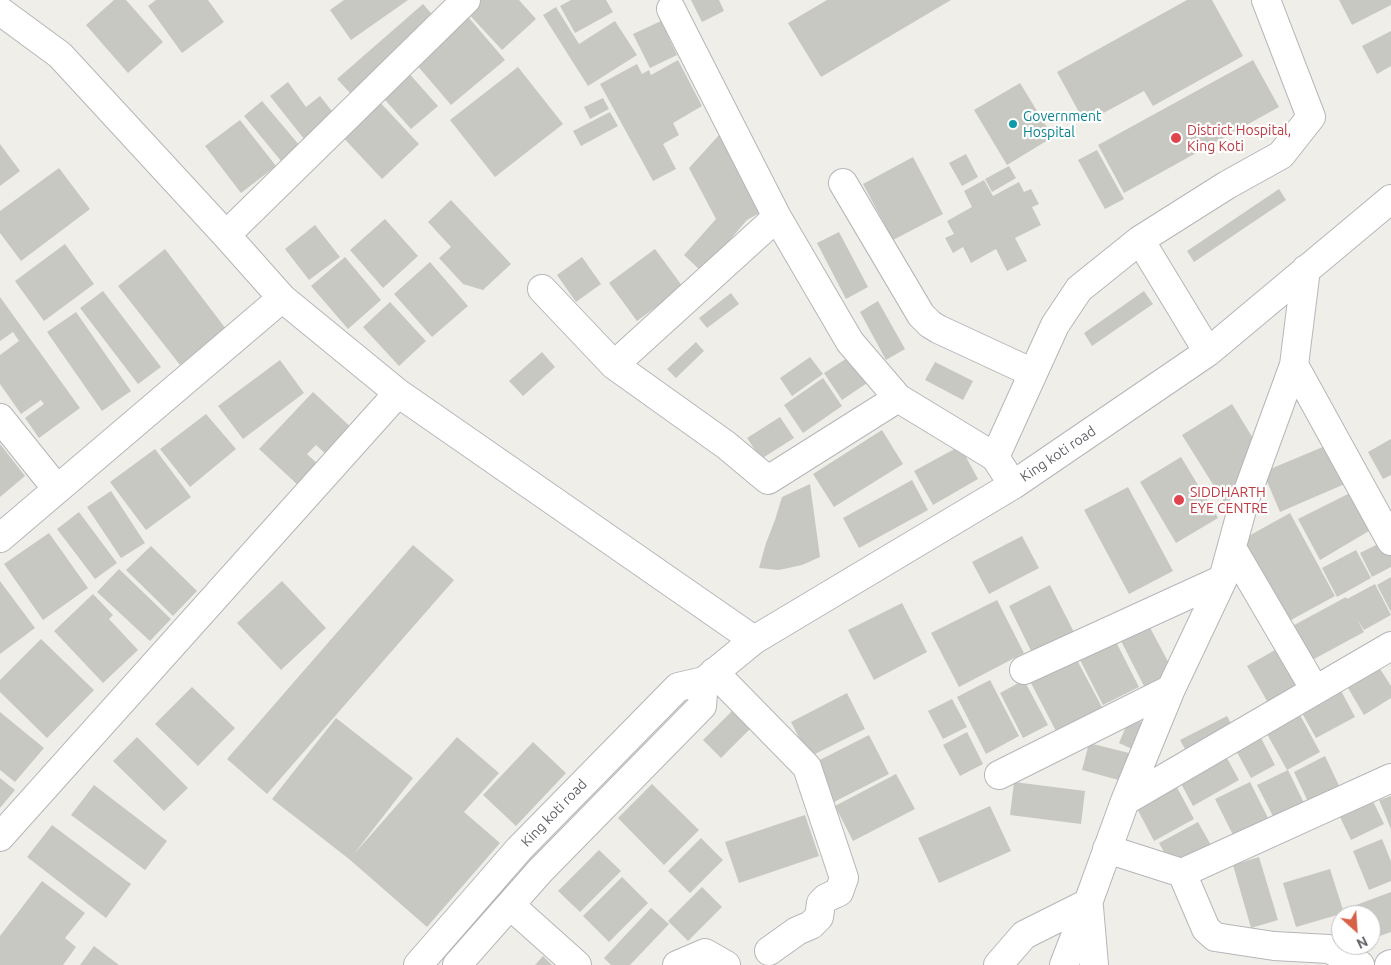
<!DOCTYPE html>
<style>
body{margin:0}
#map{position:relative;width:1391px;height:965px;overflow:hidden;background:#efeee8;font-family:Ubuntu,sans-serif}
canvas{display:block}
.north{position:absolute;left:1331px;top:905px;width:50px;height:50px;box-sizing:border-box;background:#fff;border:1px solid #bfc0c2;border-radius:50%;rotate:154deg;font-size:14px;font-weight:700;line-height:20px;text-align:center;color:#5f6166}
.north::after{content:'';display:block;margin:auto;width:18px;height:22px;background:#d66147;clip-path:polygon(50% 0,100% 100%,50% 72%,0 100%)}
</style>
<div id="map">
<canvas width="1391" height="965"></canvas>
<div class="north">N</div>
</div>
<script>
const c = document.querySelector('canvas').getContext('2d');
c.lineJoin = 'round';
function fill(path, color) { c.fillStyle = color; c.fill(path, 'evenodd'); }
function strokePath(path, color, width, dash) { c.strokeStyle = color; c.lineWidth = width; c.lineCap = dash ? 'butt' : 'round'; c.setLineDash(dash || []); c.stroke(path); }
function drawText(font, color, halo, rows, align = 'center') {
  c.font = font + ' Ubuntu,sans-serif'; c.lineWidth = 4.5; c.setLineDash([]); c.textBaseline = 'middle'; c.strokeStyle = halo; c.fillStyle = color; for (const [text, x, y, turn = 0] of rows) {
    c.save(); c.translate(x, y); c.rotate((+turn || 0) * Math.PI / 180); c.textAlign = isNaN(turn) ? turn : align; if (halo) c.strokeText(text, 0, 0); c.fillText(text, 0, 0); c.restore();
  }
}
fill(new Path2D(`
 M114,0H126L163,42L128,73L86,25Z
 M156,0H208L224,22L182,53L148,6Z
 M344,0H408L351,40L330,10Z
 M473,0H519L536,19L502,50L464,9Z
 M571,0H606L613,12L575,33L560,6Z
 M691,0H719L724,11L702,22Z
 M827,0H951L821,77L788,23Z
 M1187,0H1212L1243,56L1153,106L1144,91L1085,123L1057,72Z
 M1339,0H1391V5L1352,25Z
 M423,4L438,21L352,95L337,79Z
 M556,7L579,44L615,21L637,55L588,86L543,15Z
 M464,12L505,60L451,105L410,57Z
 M661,21L677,55L650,68L633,34Z
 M1391,31V66L1377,74L1362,46Z
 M678,60L702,106L673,123L679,135L663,144L676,169L653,181L600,84L637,64L642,74L649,70L651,75Z
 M1253,60L1279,107L1124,193L1098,145Z
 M518,67L563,124L495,177L450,120Z
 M406,70L438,106L411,129L379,93Z
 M288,82L306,107L320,96L335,115L304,139L270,96Z
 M1020,83L1053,137L1007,165L974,110Z
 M376,98L419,144L382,179L338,132Z
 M603,98L609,109L590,119L584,107Z
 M262,101L300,146L281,161L244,116Z
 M610,112L618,126L581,146L573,131Z
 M240,120L276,166L241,193L205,146Z
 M720,134L761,212L747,220L702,272L684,255L716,219L689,168Z
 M0,144L20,171L0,186Z
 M1097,150L1124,199L1105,209L1078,160Z
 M966,154L978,177L962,186L949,163Z
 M913,157L943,214L893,240L863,184Z
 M1009,166L1016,178L992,192L985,179Z
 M59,168L90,209L21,261L0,233V211Z
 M984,180L993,196L1019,182L1024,192L1031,189L1039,204L1032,207L1041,225L1015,238L1027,261L1007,271L996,249L971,263L963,247L953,253L945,238L954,234L947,221L972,207L964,191Z
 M1279,189L1286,200L1194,262L1187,251Z
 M451,200L511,264L483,290L463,284L439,258L451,247L428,222Z
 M385,219L418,256L383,288L350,250Z
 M315,225L340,257L309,280L285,249Z
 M839,232L868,287L846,299L817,243Z
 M65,244L94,284L44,321L15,281Z
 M165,249L226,329L180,365L118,286Z
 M655,249L683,287L637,321L609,283Z
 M345,257L381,300L348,329L311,286Z
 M582,257L601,284L576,302L557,275Z
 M430,262L468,306L432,337L394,294Z
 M103,291L161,367L138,384L80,308Z
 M1144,291L1153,304L1092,346L1084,333Z
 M731,293L739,304L707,328L699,318Z
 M0,297L80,408L39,438L25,418L44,404L41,400L21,414L0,384V355L19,341L13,332L0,341Z
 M878,301L905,349L886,360L860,312Z
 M390,302L426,341L399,366L363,327Z
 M76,312L131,391L102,411L47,332Z
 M696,342L704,351L676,378L667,369Z
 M542,352L555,367L523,396L509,381Z
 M855,353L873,379L842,400L824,373Z
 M810,357L823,374L792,396L780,378Z
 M280,360L304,393L243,439L218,406Z
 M935,362L973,381L963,400L925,380Z
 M823,378L842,406L803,433L784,405Z
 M313,392L354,430L329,457L316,445L307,454L320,466L300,487L259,449Z
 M1232,404L1256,443L1229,510L1182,435Z
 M206,414L236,449L190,487L160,449Z
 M780,417L794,438L761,459L747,438Z
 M882,430L903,464L834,507L813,474Z
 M1391,439V475L1383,479L1368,452Z
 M0,444L25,476L0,497Z
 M1330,444L1347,483L1280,512L1263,472Z
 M960,446L978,479L933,505L914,471Z
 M155,449L191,497L146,530L110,482Z
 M1181,457L1218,518L1176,543L1140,482Z
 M912,480L928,510L859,548L843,518Z
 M810,484L820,557L802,565L779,570L759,568L766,543L775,520L782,497Z
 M1128,487L1173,571L1129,594L1084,510Z
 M111,491L145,543L121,558L87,507Z
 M1354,491L1374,528L1320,560L1298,519Z
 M79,512L117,563L95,579L57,529Z
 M1290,513L1335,596L1282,625L1236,543Z
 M49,533L88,588L43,620L4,564Z
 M1022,536L1039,568L989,594L972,562Z
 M1384,541L1391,553V567L1372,577L1360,553Z
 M413,545L454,580L267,794L227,759Z
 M151,546L197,591L173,616L126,570Z
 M1356,550L1371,578L1337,597L1322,568Z
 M119,569L171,619L150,641L97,592Z
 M1391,577V612L1377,585Z
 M0,581L35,628L0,654Z
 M282,581L326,628L281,670L237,623Z
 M1375,584L1391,615L1364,630L1357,619L1364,632L1303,665L1285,630L1346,597L1347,599Z
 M1050,585L1077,638L1035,659L1009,606Z
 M93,594L113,615L109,619L138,650L103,683L54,631Z
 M997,600L1024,653L959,687L931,633Z
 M902,603L927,652L874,680L848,630Z
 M1147,622L1173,671L1144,686L1119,637Z
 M41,639L94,690L47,738L0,692V680Z
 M1115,640L1139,687L1103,705L1079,658Z
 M1282,646L1306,689L1271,708L1247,666Z
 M1077,660L1103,709L1057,733L1031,683Z
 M1377,664L1391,686V698L1364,715L1345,683Z
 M990,680L1019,736L986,754L957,697Z
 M1024,680L1048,725L1023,738L1000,693Z
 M1338,685L1355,717L1316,738L1298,706Z
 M192,687L235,728L198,766L155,724Z
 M847,693L865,729L809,757L791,722Z
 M952,699L967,727L943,739L928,711Z
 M734,709L752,727L721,758L703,740Z
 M0,712L44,748L15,782L0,770Z
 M1300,715L1320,752L1287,770L1267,734Z
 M1227,716L1236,733L1190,758L1180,740Z
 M1130,717L1143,723L1132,749L1119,743Z
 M336,718L413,778L354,854L457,737L499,773L464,812L500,843L427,927L349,859L272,799Z
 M967,732L983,764L960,776L943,745Z
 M1259,734L1275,765L1251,778L1234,747Z
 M869,735L889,774L832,803L812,764Z
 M137,737L188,788L164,811L113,761Z
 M533,742L566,773L516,826L483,795Z
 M1089,743L1129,753L1122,781L1082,770Z
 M1223,751L1239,780L1193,806L1177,776Z
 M1325,756L1342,792L1310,806L1294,772Z
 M1288,770L1305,805L1275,820L1257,785Z
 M896,774L915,809L853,841L835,806Z
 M0,778L15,790L0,808Z
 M1172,778L1194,819L1154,841L1132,799Z
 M1014,782L1085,791L1081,824L1010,815Z
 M1250,782L1272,826L1237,843L1215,799Z
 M652,784L699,830L664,865L618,818Z
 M94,785L167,841L145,870L71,815Z
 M1391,796V829L1379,800Z
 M1372,799L1384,824L1351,840L1339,815Z
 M990,806L1011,851L939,883L918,838Z
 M805,815L819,856L739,883L725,842Z
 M1198,822L1212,847L1173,868L1159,843Z
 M52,825L131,884L106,918L27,857Z
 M701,838L723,860L690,893L668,871Z
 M1382,839L1391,861V881L1369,890L1353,851Z
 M599,850L621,871L580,912L558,891Z
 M1259,857L1278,920L1251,928L1233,865Z
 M1330,869L1344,913L1296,927L1283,883Z
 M622,877L648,903L609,942L583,916Z
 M42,881L85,913L65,938L76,947L63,965H0V936Z
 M702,887L722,907L688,941L668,921Z
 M1391,892V932L1371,939V915H1350L1348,908Z
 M651,908L669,924L630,965H611L604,958Z
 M94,946L119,965H80Z
 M543,956L552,965H535Z`), '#c8c8c2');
const minor = new Path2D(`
 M671,9L777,217L850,342L898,398L995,457
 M0,11L60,55L226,235L282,298L398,393L754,640
 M843,183L921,315L930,324L938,329L1033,373
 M226,235L466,0
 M1140,240L1208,352
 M542,289L614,365L726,445L768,480L898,398
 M614,365L777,217
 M1294,365L1391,541
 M0,418L57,489
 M1013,485L995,457L1055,325L1079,289L1140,240L1227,185L1281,155L1311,117L1266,0
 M0,538L282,298
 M1232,548L1315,690
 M1024,670L1223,579
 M714,672L807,767L844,878L839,892L826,898L821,903L819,917L811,925L797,931L769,951
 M999,775L1171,689
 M1125,801L1391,646
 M0,837L398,393
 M1107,849L1182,873L1206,929L1215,937L1274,946L1329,949L1360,965
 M1182,873L1391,778
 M510,905L577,965
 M1089,907L1094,965
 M418,965L519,849L678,687L704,681L754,640L1013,485L1208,352L1391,199
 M457,965L540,871L702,706L704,681
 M677,965L705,953L726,965
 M998,965L1024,935L1088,903
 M1064,965L1088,903L1125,801L1171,689L1223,579L1244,502L1294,365L1306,269
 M1389,965L1391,964`);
strokePath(minor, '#b5b6ba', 30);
strokePath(minor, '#fff', 28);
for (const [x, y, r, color] of [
 [1013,124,5,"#0f9aa8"],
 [1176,138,6,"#e0444e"],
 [1179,500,6,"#e0444e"]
]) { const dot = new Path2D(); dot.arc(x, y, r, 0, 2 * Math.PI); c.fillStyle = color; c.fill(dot); strokePath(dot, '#fff', 2); }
drawText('14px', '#0d838f', '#fff', [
 ["Government",1023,116],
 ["Hospital",1023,132]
], 'left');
drawText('14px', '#be3a42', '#fff', [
 ["District Hospital,",1187,130],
 ["King Koti",1187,146],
 ["SIDDHARTH",1190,492],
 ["EYE CENTRE",1190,508]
], 'left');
drawText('14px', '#5f6166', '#fff', [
 ["King koti road",1058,454,-34],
 ["King koti road",554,813,-46]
]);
</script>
